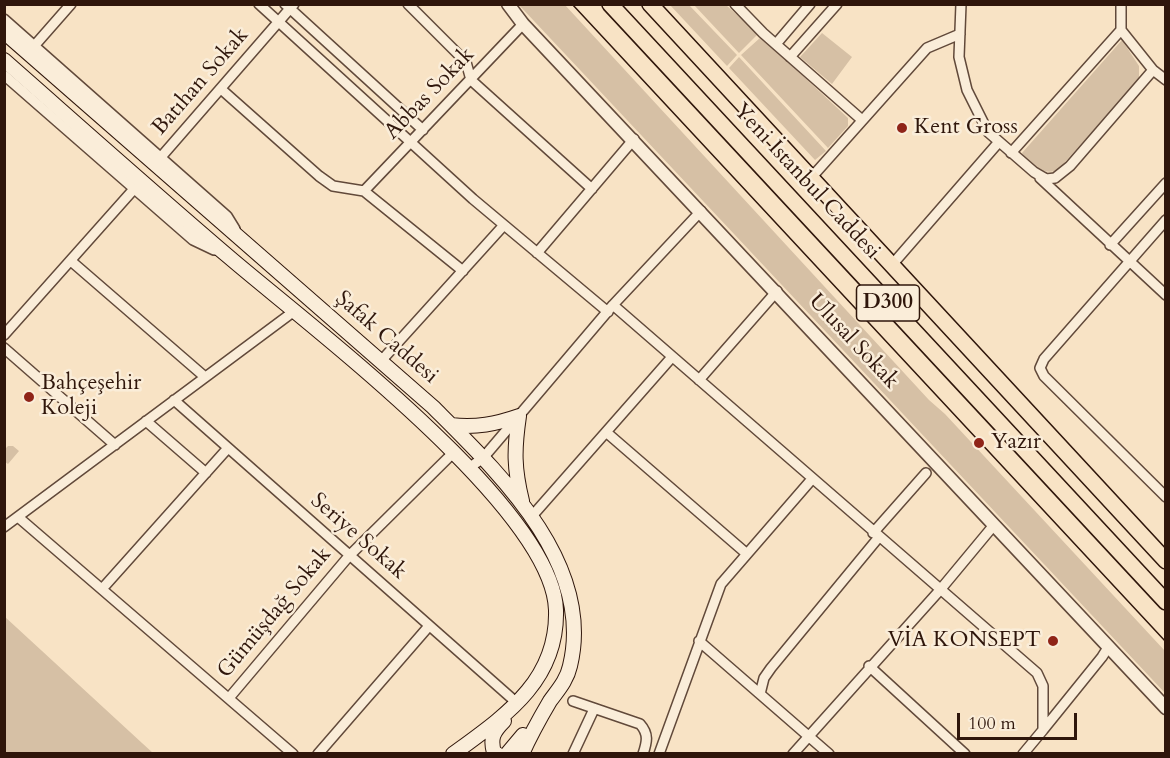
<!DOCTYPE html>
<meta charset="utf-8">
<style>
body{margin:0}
#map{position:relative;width:1170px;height:758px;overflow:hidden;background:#f8e3c5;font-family:Cardo,serif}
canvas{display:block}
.frame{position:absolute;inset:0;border:6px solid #2f160b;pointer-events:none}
.scale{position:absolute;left:957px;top:713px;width:120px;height:27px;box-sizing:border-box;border:3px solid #2f160b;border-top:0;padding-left:8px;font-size:18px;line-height:21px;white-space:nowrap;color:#2f160b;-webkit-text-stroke:4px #faedd9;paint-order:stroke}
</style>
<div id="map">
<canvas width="1170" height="758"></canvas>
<div class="frame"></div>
<div class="scale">100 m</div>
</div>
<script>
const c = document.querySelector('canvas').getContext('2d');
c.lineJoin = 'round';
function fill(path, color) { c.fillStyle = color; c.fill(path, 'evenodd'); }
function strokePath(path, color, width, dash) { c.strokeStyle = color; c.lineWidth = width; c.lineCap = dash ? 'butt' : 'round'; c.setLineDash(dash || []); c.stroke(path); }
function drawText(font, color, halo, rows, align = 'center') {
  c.font = font + ' Cardo,serif'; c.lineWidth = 5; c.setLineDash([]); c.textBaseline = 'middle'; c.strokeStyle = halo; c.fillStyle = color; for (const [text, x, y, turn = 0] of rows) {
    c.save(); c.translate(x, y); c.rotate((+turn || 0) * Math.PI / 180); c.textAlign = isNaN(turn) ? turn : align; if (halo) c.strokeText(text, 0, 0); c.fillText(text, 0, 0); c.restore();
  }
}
fill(new Path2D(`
 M519,5H565L929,400L945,414L1165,651V693Z
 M670,5H689L737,55L727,66Z
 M694,5H726L758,34L739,53Z
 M822,33L852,57L832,84L800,57Z
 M761,37L848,118V126L828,148L741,55Z
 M1122,40L1139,66V79L1057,171C1042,174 1028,168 1022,153Z
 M739,57L826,151L815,160L729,68Z
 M8,446H13L19,451L8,464L4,461L5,449Z
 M4,616L142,743L153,753H5Z`), '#d6c0a5');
const minor = new Path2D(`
 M259,4L473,199L608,312
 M285,4L423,130
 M408,4L466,62L471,80L592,189
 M735,4L763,33L862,120
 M961,4L959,57L967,90L988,132L1034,172L1046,179L1055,178L1070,166L1153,70L1121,30V4
 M4,19L227,216L235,229
 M776,44L810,4
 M35,45L71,4
 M790,57L837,4
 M1153,70L1166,80
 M4,75L193,240L214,250
 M221,89L319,176L333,186L364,191L463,271
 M1011,153L1121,30
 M161,157L294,4
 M811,178L927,48L960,34
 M1040,178L1166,295
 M364,191L523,24
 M1166,220L1044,359L1040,368L1044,376L1166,497
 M1110,245L1166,183
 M537,253L634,139
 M71,261L205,377
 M891,266L998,143
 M613,305L1037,673L1043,686V730L1023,754
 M4,335L134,189
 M4,348L115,445
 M381,361L504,225
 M699,380L777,291
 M174,400L517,703
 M146,421L206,473
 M606,432L747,554
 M469,468L483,458L613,305L701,211
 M533,515L672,357
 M18,517L293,754
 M4,527L293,312
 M873,533L926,473
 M102,589L228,448
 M699,641L829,754
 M869,666L965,754
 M760,694L764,678L771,668L879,537
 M229,698L349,556L454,452
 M573,701L640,724C649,734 647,742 643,754
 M1043,730L1102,657L1109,646
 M318,754L429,626
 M573,754L594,709
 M659,754L721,584L812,479
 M793,754L940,590L994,525`);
const tertiary = new Path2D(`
 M508,4L523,24L1166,708`);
const secondary = new Path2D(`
 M4,32L433,407C498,472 595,563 570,666C567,680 558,690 550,701C540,718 530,736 522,754
 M4,60C79,126 153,192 229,257C307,324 553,508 556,610C558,681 505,716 453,754
 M451,425C476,428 496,424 519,416C514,450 514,468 522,501
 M497,754L494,753C490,738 493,732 504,721
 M507,754L523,735`);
const trunk = new Path2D(`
 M610,4L1166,602
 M650,4L1166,561`);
strokePath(minor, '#61493a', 12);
strokePath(tertiary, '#61493a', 15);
strokePath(secondary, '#2f160b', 16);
strokePath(trunk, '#2f160b', 18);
strokePath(minor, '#faedd9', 9);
strokePath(tertiary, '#faedd9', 12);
strokePath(secondary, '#faedd9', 14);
strokePath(trunk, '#f8e3c5', 15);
strokePath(new Path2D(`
 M572,4L1166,642`), '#2f160b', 1.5);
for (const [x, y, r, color] of [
 [902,128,6,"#8f2418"],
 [29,397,6,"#8f2418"],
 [979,443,6,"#8f2418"],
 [1053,641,6,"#8f2418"]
]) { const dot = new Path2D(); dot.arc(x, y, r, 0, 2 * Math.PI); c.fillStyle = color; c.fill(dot); strokePath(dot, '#faedd9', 2); }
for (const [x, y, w] of [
 [888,303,63]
]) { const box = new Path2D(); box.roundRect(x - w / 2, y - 18, w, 36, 4.5); c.fillStyle = '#faedd9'; c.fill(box); strokePath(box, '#2f160b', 1.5); }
drawText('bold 21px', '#2f160b', null, [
 ["D300",888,303]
]);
drawText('22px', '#2f160b', '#faedd9', [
 ["Batıhan Sokak",201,82,-49],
 ["Abbas Sokak",430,94,-46],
 ["Yeni İstanbul Caddesi",806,182,47],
 ["Şafak Caddesi",386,338,41],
 ["Ulusal Sokak",853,342,47],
 ["Seriye Sokak",358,537,41],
 ["Gümüşdağ Sokak",275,613,-50]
]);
drawText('22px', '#2f160b', '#faedd9', [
 ["Kent Gross",914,128],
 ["Bahçeşehir",41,384],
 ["Koleji",41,409],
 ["Yazır",991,443],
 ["VİA KONSEPT",1041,641,"right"]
], 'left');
</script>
